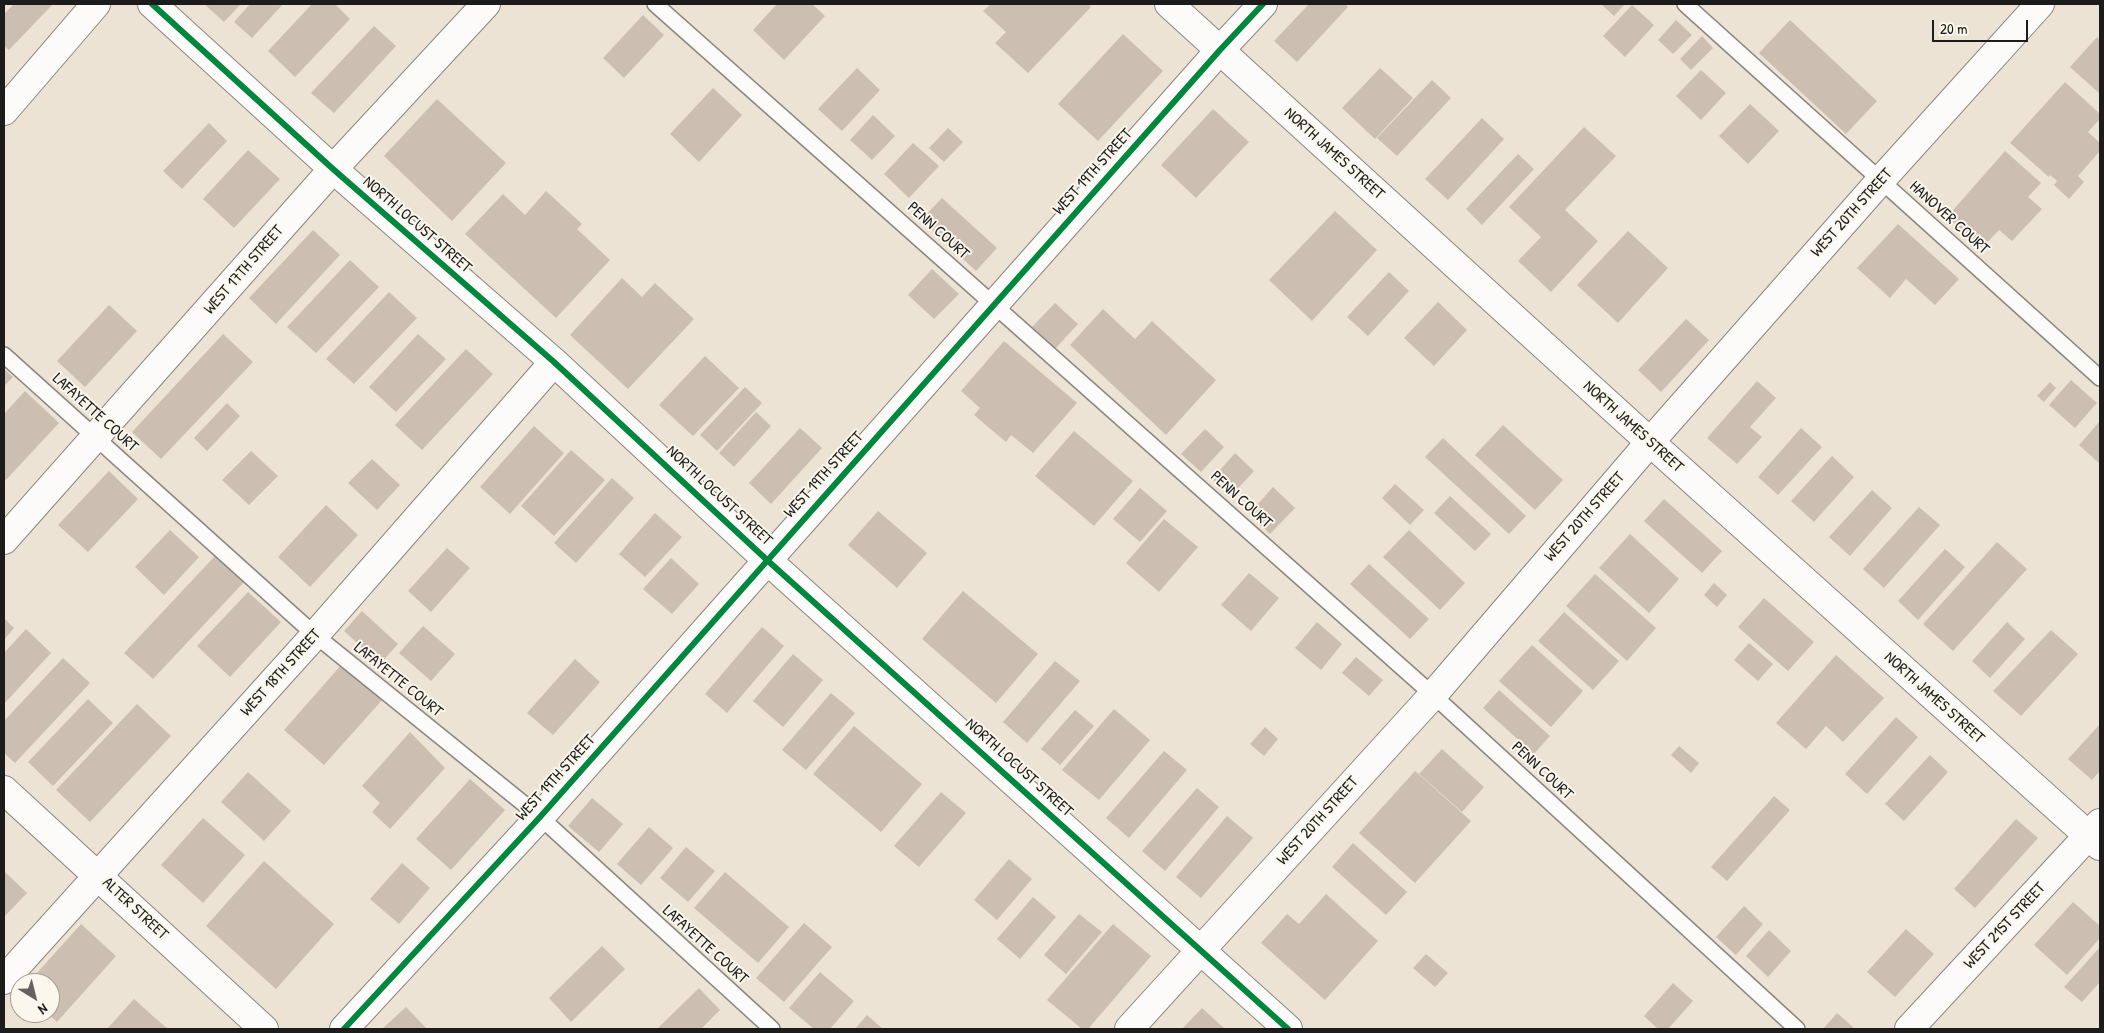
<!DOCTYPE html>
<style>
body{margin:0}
#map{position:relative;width:2104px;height:1033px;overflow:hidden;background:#ece3d5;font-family:"Patrick Hand",sans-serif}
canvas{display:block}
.frame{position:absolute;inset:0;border:5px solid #1c1c1c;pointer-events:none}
.north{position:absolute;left:10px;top:973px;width:50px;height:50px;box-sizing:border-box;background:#fbf7ec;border:1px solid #a29f99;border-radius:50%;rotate:144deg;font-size:14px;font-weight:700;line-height:20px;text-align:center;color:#1c1c1c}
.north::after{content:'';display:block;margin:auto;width:18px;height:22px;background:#65625d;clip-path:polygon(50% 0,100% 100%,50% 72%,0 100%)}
.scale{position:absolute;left:1932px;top:20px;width:96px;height:22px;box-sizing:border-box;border:2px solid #1c1c1c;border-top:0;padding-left:6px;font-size:15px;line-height:18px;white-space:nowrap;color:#1c1c1c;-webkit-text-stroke:4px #fbf7ec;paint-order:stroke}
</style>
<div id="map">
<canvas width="2104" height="1033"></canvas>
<div class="frame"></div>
<div class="north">N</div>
<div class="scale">20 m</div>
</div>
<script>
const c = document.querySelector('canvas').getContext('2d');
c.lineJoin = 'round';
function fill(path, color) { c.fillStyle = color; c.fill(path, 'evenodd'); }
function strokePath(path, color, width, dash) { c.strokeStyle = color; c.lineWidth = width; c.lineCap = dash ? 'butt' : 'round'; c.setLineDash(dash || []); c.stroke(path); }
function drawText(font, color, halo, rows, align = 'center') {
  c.font = font + ' "Patrick Hand",sans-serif'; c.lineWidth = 4; c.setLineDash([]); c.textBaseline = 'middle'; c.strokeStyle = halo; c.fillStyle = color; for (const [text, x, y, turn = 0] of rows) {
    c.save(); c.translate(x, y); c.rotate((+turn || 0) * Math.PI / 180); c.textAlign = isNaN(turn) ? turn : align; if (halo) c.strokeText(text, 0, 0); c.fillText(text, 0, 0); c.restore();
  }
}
fill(new Path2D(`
 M14,4H53L9,50L4,46V14Z
 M204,4H241L224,22Z
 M250,4H283L252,38L234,22Z
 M312,4H335L350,19L295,77L268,51Z
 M777,4H812L825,16L784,60L753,30Z
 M991,4H1088L1091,7L1028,73L995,43L1006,32L983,11Z
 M1309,4H1345L1348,7L1297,62L1274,41Z
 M1601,4H1625L1614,16Z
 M1632,5L1654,25L1625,57L1603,36Z
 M643,15L664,35L624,78L603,58Z
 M1676,20L1692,35L1673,54L1658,40Z
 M1790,20L1877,101L1846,134L1759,53Z
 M374,26L396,46L334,113L311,93Z
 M1123,34L1163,71L1098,141L1058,104Z
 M1702,36L1713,48L1691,70L1680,59Z
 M2097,37L2100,40V94L2070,67Z
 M857,68L880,90L842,131L818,109Z
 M1380,68L1413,98L1375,139L1342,108Z
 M1701,70L1726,93L1701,120L1676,96Z
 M1432,80L1451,98L1397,156L1377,138Z
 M2065,82L2100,114V119L2088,132L2100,143V151L2078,176L2084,182L2069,199L2054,185L2057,181L2050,175L2049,177L2010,143Z
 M713,88L742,115L699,162L670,134Z
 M437,99L506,163L452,221L384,156Z
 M1750,104L1779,131L1748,164L1719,136Z
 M1213,109L1249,142L1196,198L1161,165Z
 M873,115L895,136L872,160L850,140Z
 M1482,118L1504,139L1448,200L1425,179Z
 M209,123L227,141L182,189L163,171Z
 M1584,127L1616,156L1565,210L1598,241L1551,292L1518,261L1541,237L1509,207Z
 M948,128L963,142L944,162L929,148Z
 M913,143L939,166L909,198L884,174Z
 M248,150L280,179L234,228L203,199Z
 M2005,151L2041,183L2028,197L2042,209L2012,241L1999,230L1982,248L1947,217Z
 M1518,154L1534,169L1482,225L1466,209Z
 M546,191L582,224L577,229L610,260L556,318L465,234L503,194L525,215Z
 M942,198L997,248L976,271L921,220Z
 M1335,211L1377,250L1312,321L1269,280Z
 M1898,224L1959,279L1935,305L1906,279L1890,298L1857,268Z
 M313,230L340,255L276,324L249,298Z
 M1628,231L1668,268L1618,323L1577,285Z
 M350,260L379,287L316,353L287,327Z
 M932,269L959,294L934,319L908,295Z
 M1389,272L1409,291L1368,336L1347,317Z
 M622,278L642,297L655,283L694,319L628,389L570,335Z
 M389,292L417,318L354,384L326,359Z
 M1438,302L1467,330L1434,366L1404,338Z
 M1055,303L1078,324L1055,349L1032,327Z
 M109,305L137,331L85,387L57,361Z
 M1103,309L1135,339L1152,321L1216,380L1166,435L1070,345Z
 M1686,319L1709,340L1661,392L1638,370Z
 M223,334L253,362L161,459L132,432Z
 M418,334L446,359L396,412L369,387Z
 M1004,341L1077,403L1033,453L1011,435L1006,442L974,415L980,408L961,391Z
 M466,349L493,374L422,450L395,425Z
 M705,356L739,388L693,436L659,405Z
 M4,369L13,377L4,386Z
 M2071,380L2097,403L2075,428L2049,405Z
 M1757,381L1776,398L1750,427L1762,437L1737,464L1707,438Z
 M2050,382L2056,388L2044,402L2037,396Z
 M745,387L762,403L717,451L700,435Z
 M25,391L59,423L4,482V414Z
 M227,403L240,416L207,451L194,438Z
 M756,412L771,426L734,467L719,453Z
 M2100,421V464L2079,445Z
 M1503,425L1563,480L1535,510L1475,455Z
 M534,426L564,453L510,514L480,487Z
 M800,428L822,448L771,504L749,483Z
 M1801,428L1822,447L1778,495L1758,477Z
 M1205,429L1224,447L1201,472L1181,454Z
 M1074,431L1133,481L1094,526L1035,476Z
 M1443,438L1526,516L1509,534L1425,457Z
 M571,450L605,480L554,536L521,506Z
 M251,451L278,476L249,505L222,480Z
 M1235,453L1254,471L1231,496L1212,479Z
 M1832,456L1854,477L1814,522L1791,501Z
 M372,459L400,485L377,510L348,483Z
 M109,471L138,499L88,552L58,525Z
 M612,478L634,498L576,563L554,543Z
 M1395,484L1424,510L1410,525L1382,498Z
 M1273,487L1295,508L1270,534L1249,514Z
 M1140,488L1167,511L1140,542L1113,519Z
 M1872,490L1892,508L1850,556L1829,537Z
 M1450,496L1491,534L1475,551L1434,513Z
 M1664,499L1722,551L1702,573L1644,521Z
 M326,505L358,535L310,587L278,557Z
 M1919,507L1940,525L1884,588L1863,569Z
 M878,511L927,553L897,588L848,545Z
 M655,513L682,537L645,577L619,554Z
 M1164,519L1198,547L1159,592L1126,563Z
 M170,530L199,557L164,595L135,567Z
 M1409,530L1465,583L1440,610L1383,557Z
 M1630,534L1679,579L1649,613L1599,568Z
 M1997,542L2027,569L1953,651L1923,624Z
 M447,548L470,568L431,612L408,591Z
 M1945,549L1965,567L1918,620L1898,601Z
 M215,556L244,582L153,679L124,653Z
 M671,558L699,584L672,614L643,589Z
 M1369,564L1429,619L1410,639L1350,584Z
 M1249,573L1279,598L1251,631L1221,605Z
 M1595,574L1656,628L1627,661L1566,606Z
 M1714,583L1727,595L1717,607L1704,595Z
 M963,591L1038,654L996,703L922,639Z
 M248,592L281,622L230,677L197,646Z
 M1764,598L1814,642L1788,671L1738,627Z
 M362,611L398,644L380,664L344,631Z
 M1564,612L1619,661L1593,690L1538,641Z
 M4,618L14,628L4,640Z
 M1317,622L1342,644L1321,670L1295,648Z
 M2007,622L2025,639L1990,678L1972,661Z
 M423,626L455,654L431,681L399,653Z
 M762,627L784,646L727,713L705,694Z
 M26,629L51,653L4,704V653Z
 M2051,630L2078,654L2021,716L1993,691Z
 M1749,643L1773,664L1758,681L1734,660Z
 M1532,645L1583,691L1551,727L1499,681Z
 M793,654L823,680L783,727L753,701Z
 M1836,655L1884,698L1843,742L1826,726L1806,749L1776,723Z
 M1356,657L1383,680L1369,696L1342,673Z
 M63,658L90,683L15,763L4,753V721Z
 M575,659L600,682L553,735L527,713Z
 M1055,661L1080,681L1027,743L1003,722Z
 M343,663L383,699L324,765L284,730Z
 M1499,690L1550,736L1534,754L1483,708Z
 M831,693L855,713L806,770L782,750Z
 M88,699L113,723L53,786L28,762Z
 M137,704L171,736L90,822L56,790Z
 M1114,709L1150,740L1099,800L1062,770Z
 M1075,710L1094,726L1060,765L1041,749Z
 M1896,717L1918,737L1867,794L1845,774Z
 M2100,724V771L2092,780L2068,759Z
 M854,726L922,784L881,832L813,774Z
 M1265,727L1278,739L1264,756L1250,744Z
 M410,732L445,768L390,829L372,812L380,803L362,786Z
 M1679,746L1699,763L1691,773L1671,755Z
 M1442,749L1484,787L1462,812L1419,774Z
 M1164,751L1187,770L1129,838L1106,818Z
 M1930,755L1948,772L1904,821L1885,804Z
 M1415,771L1471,821L1415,883L1359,833Z
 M248,772L291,811L264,841L221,802Z
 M470,779L505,810L451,870L416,839Z
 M1197,788L1219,807L1165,871L1142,851Z
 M941,792L966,813L919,867L894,846Z
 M1774,796L1790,810L1727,881L1711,867Z
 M592,798L623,824L599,852L568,826Z
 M1227,816L1253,838L1201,898L1176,877Z
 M203,818L245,855L203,903L161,865Z
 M2016,819L2038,838L1975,908L1954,889Z
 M649,827L673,848L641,885L617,864Z
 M1353,843L1407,892L1386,915L1332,867Z
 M686,847L715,871L688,902L660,878Z
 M1009,859L1032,879L997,920L974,900Z
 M264,861L334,924L276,989L206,926Z
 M402,863L430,888L399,924L370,899Z
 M4,871L27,893L4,917Z
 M725,872L789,927L758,963L694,908Z
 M1326,894L1378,941L1325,1000L1261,943L1287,914L1299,924Z
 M1033,897L1056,917L1020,959L997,939Z
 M2073,902L2100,926V938L2067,975L2034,945Z
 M1744,906L1763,924L1736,955L1716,937Z
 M1079,914L1102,932L1066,974L1044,955Z
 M804,923L832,947L784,1002L756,978Z
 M81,924L116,956L57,1022L47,1013H50V983H28Z
 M1113,924L1151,956L1088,1029H1082L1047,1000Z
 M1906,929L1934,954L1895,997L1867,972Z
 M1769,930L1791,951L1768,977L1746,956Z
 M602,946L625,969L571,1022L549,998Z
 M2100,947V982L2082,1002L2064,987Z
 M1426,954L1448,973L1435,987L1413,968Z
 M820,972L854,1001L830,1029H814L789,1008Z
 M1673,983L1693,1001L1668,1029H1658L1644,1016Z
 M699,988L720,1010L701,1029H657Z
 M134,999L154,1017L168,1029H107Z
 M406,1007L427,1029H382Z
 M1202,1008L1225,1029H1182Z
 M1837,1013L1855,1029H1823Z
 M867,1015L883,1029H855Z`), '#ccbfb2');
const lane = new Path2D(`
 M655,4L1433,695L1797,1029
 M1685,4L2100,378
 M4,355L315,635L540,817L772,1029`);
const street = new Path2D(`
 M152,4L333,169L554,362L767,560L1288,1029
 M1169,4L1650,442L2100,846
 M4,111L96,4
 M4,540L333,169L486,4
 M4,790L264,1029
 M4,980L315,635L554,362
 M344,1029L540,817L1220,50L1263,4
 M1129,1029L1433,695L1650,442L1881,180L2040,4
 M1909,1029L2100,823`);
strokePath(lane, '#8b867f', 18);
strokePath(street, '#8b867f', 30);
strokePath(lane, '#fcfbf9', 15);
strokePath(street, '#fcfbf9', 28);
strokePath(new Path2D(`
 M152,4L333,169L554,362L767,560L1288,1029
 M344,1029L540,817L1220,50L1263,4`), '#00873e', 6);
drawText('16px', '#1c1c1c', '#fbf7ec', [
 ["NORTH JAMES STREET",1334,154,42],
 ["WEST 19TH STREET",1093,172,-48],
 ["WEST 20TH STREET",1852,213,-48],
 ["HANOVER COURT",1949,218,42],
 ["NORTH LOCUST STREET",417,225,41],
 ["PENN COURT",938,231,42],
 ["WEST 17TH STREET",244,270,-49],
 ["LAFAYETTE COURT",95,413,42],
 ["NORTH JAMES STREET",1633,427,42],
 ["WEST 19TH STREET",824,475,-48],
 ["NORTH LOCUST STREET",719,496,43],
 ["PENN COURT",1241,500,42],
 ["WEST 20TH STREET",1585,517,-49],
 ["WEST 18TH STREET",281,673,-48],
 ["LAFAYETTE COURT",398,680,39],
 ["NORTH JAMES STREET",1934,698,42],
 ["NORTH LOCUST STREET",1019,768,42],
 ["PENN COURT",1542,771,43],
 ["WEST 19TH STREET",556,778,-48],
 ["WEST 20TH STREET",1318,821,-48],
 ["ALTER STREET",135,909,43],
 ["WEST 21ST STREET",2005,926,-47],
 ["LAFAYETTE COURT",705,945,42]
]);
</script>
